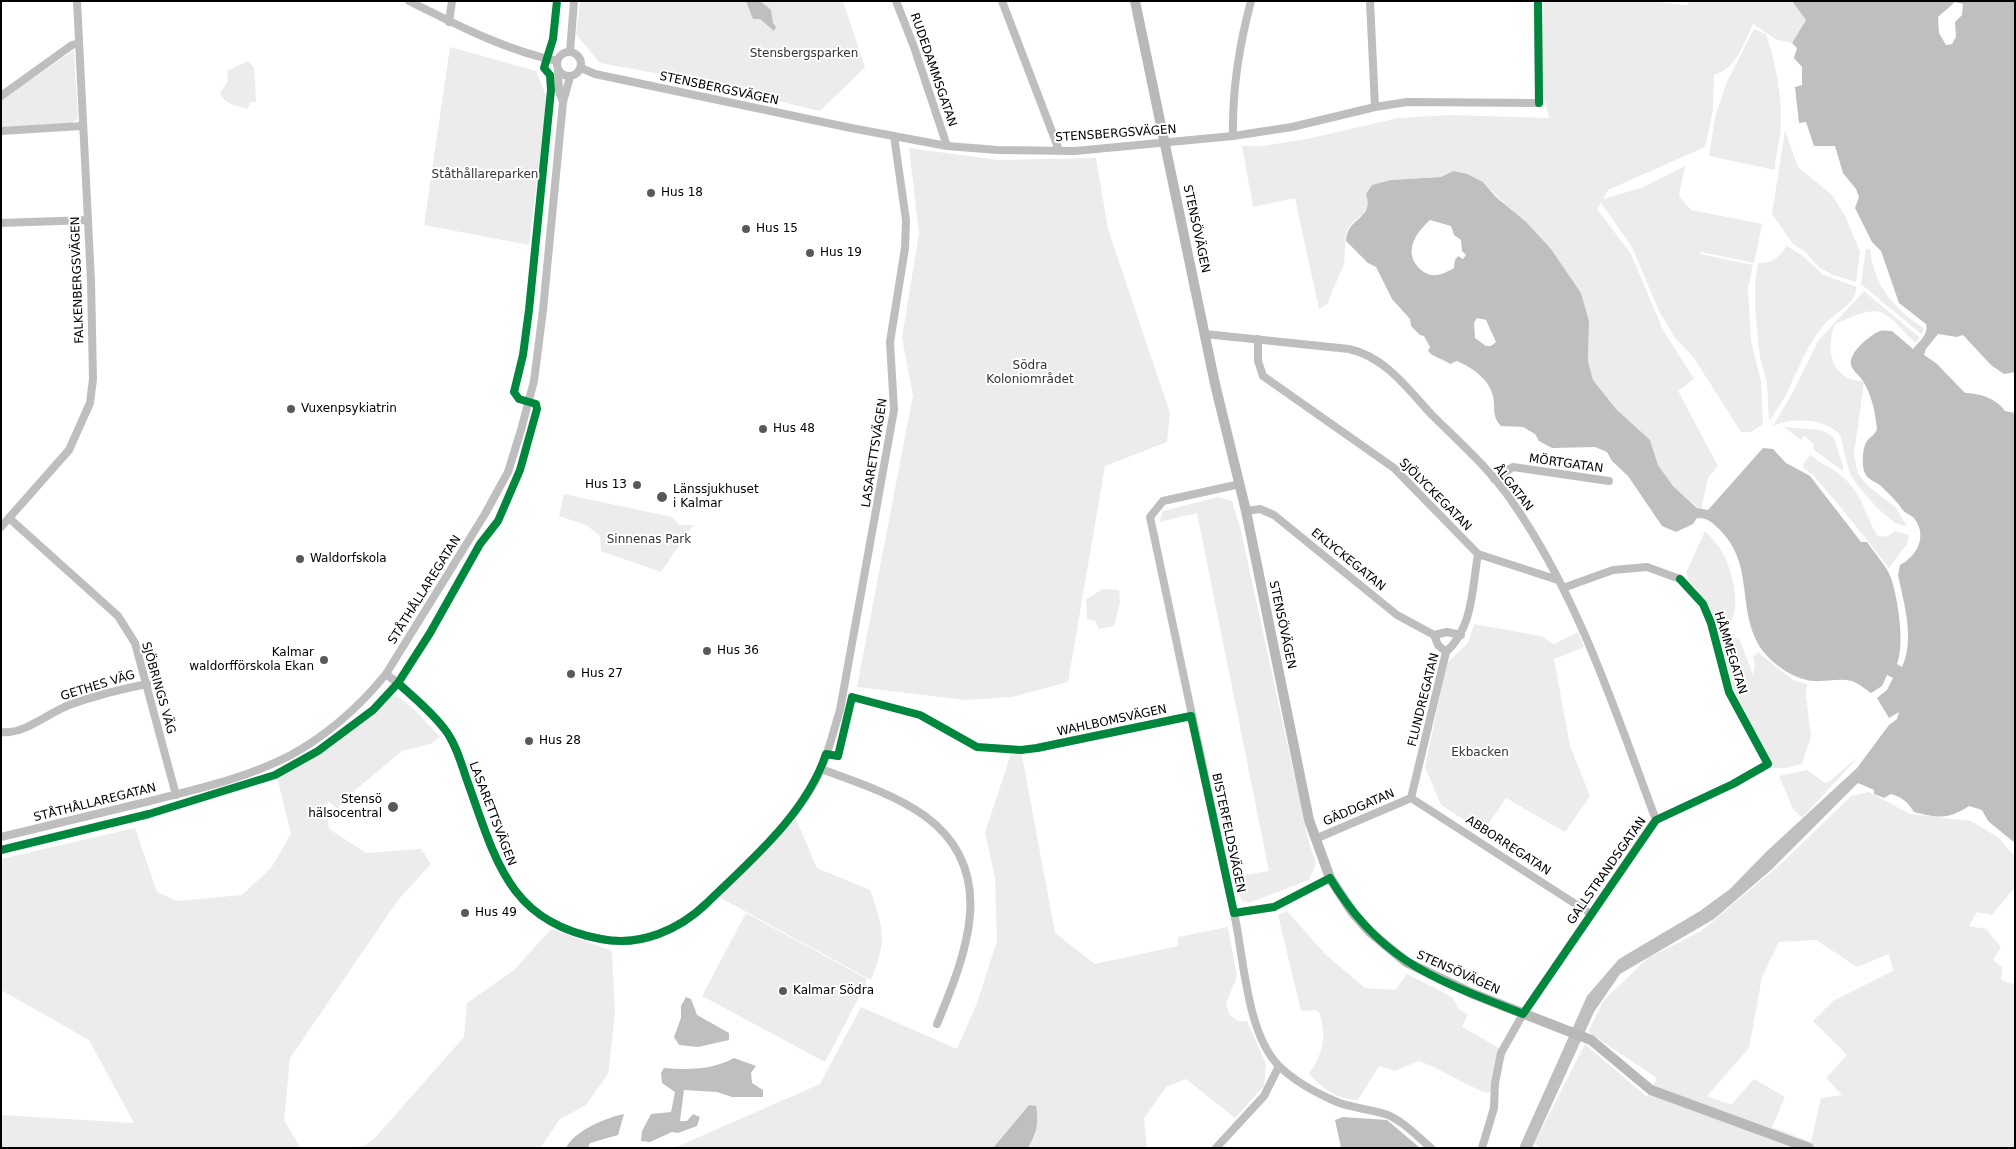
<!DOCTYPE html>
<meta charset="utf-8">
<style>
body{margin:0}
#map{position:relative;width:2016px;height:1149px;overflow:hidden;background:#fff;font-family:"DejaVu Sans",sans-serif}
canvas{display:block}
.frame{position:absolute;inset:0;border:2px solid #000;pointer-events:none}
</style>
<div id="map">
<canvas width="2016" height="1149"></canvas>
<div class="frame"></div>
</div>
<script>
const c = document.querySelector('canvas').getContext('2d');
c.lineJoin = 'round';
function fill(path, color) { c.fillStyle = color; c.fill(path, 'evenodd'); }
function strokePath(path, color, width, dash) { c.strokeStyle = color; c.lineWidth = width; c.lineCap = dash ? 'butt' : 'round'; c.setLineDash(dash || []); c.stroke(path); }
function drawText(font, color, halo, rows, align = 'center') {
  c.font = font + ' "DejaVu Sans",sans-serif'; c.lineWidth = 4; c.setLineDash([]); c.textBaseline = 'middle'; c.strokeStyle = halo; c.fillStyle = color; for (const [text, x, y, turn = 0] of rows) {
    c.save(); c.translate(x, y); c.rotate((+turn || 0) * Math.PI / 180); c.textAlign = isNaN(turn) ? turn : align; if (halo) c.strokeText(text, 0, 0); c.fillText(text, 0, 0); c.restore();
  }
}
fill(new Path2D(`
 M580,1H843L865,67L820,111L682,78L600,63L576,34Z
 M1544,1H1645L1687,5L1689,1H1792L1806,20L1792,43L1777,40L1753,24C1742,46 1738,67 1714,75L1713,110L1705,147L1608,190L1603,199L1641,188L1685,166L1679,196L1691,210L1762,224L1754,263L1701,252L1700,254L1753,265L1748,289L1751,341L1761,381L1763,424L1751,432H1741L1694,358L1675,338L1659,311L1632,247L1601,203L1597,209L1631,254L1663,330L1694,379L1678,391L1718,466L1708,478L1701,510L1673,486L1658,465L1650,440L1616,409L1593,380L1588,361L1589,321L1581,293L1551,249L1483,182L1453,171L1441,177L1391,180L1370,204L1368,211L1353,222L1346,232L1344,264L1327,304L1319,309L1295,198L1253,207L1242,146H1263L1307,139L1398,118L1450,115L1549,118L1542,87Z
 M1754,29L1766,34C1775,60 1782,95 1781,123C1781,139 1775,154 1775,170L1709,156L1715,117L1726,84Z
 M450,47L536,71L547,98L529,245L424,225Z
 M74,50L78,119L70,124L1,128V100Z
 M248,61L254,67L256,102H251L247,109C237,106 224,104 220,93L228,81L227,71Z
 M1785,131L1798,167L1832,195L1845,216L1860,252L1856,282L1833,275L1820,268L1804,251L1793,244L1772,214Z
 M909,148L998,160L1096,158L1108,229L1170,413L1167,442L1105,466L1068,682L1012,697L966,700L857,687L913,395L902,338L919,233Z
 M1787,246L1802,255L1822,274L1856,287C1857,305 1833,313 1823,326C1799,355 1792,393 1769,421L1767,383L1760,358L1755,308V284L1758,263C1773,264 1778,257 1787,246Z
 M1866,249H1870C1874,286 1893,307 1922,327L1924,330L1921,334L1861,284Z
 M1864,291L1920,338L1915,343C1881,307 1882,303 1835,324C1828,342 1827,367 1848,378C1853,380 1859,381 1864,382L1854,454L1858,474L1868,486L1895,507L1907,526C1892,528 1860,490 1852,477C1846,466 1844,448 1840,435C1827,418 1791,417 1773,426L1792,394L1818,341Z
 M1784,427L1820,430L1833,436L1843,465V471L1814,450L1813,443L1804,436L1801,440Z
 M1810,455C1822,465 1839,471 1849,483C1863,498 1866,517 1877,535C1884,538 1889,537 1894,531L1909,535L1907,544L1889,568L1851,520L1815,477L1802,466Z
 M564,494L672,517L679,525H693L661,572L601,551L600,536L586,525L559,516Z
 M1218,497L1232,501L1241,531L1309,843L1316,863L1309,880L1251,902L1242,901L1233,877L1269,871L1197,513L1159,522L1163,511Z
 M1705,531C1711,538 1718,544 1722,552C1732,568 1745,617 1724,627L1716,625L1707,603L1689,581L1686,573Z
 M1103,589L1119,590L1120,602L1114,626L1099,629L1095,621L1087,619L1086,599Z
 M1474,624L1541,636L1554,644L1578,632L1584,647L1554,659L1570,746L1590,796L1565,832L1506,798L1483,832L1441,805L1425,767L1447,663L1468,643Z
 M1731,637L1740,640L1753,675L1755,664L1753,657L1758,652L1793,680L1807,684L1806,695L1811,736L1802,764L1786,768H1774C1765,747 1705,652 1731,637Z
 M392,694C413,704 424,721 440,737L430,744L402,751L347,797L338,809L329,802L322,810L328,820L329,829L366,853L421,849L431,864L398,900L290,1058L284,1120L301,1148H1V1115L134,1123L89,1040L1,990V859L135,828L157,892L177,901L242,895L271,868L291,834L277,777C320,755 357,728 392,694Z
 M1021,750L1055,933L1095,964L1178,946V937L1228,927L1237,977L1226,1003L1229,1014L1238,1021H1247L1266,1064L1264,1086L1235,1118L1186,1079L1166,1087L1144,1118L1147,1148H1028L1035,1136L1029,1105L993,1148H674L820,1084L861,1007L957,1049L977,1003L997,941L995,879L985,832L1012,751Z
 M1859,756L1802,818L1793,809L1779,776L1807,770L1825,783L1830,781Z
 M1869,792L1910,814L1971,821L1999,838L2015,857V887L1992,915L1977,912L1969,926L1986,929L2001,947L1993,960L2002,967L2001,980L2015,985V1148H1541L1534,1144L1585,1044L1647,1097L1657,1078L1588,1032L1604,1000L1648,958L1701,931L1783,862L1851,796ZM1816,940L1857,967L1889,954L1893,971L1833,1001L1813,1021L1847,1055L1826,1078L1842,1095L1821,1098L1811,1142L1772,1127L1785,1097L1754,1079L1731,1105L1707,1096L1749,1048L1762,977L1779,942Z
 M796,819L817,868L870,890C884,928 887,942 871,980L719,897Z
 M1287,911L1326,955L1365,988L1395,990L1407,974L1452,997L1460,1010L1468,1014L1462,1027L1499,1048L1493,1072V1091L1487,1093C1463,1084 1443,1070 1419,1061L1395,1071L1379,1066L1358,1100C1336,1099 1323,1089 1309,1074C1323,1054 1327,1036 1319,1012L1315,1010L1301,1011L1278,915Z
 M746,913L867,979L865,986L825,1062L702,996Z
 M551,929L612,951L615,1013L608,1074L586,1105L560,1119L540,1148H339L364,1146L374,1139L464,1037L467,1003L514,970Z`), '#ececec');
fill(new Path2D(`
 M746,1H760L771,10L773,23L776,27L774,31L760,19H753Z
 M1792,1H2015V372L2004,374L1991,365L1963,335L1957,337L1938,334L1926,349L1924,355L1936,363L1965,393C1980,393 1997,399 2005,411L2015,413V843L1988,821L1982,810L1969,806C1947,820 1938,818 1914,812C1908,802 1902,797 1891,794L1884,798L1874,794V790L1858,783L1771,870L1714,919L1620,974L1594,1012L1532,1148H1519L1587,996L1619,959L1700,911L1730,889L1766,852L1857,768L1889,725L1897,719L1899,712L1889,718L1877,698L1887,690L1893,678L1887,675L1882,686L1871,693C1865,689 1858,683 1852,681C1839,678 1826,682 1813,681C1792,679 1765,660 1756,640C1738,602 1753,562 1719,529C1711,522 1709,518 1697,518L1693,524L1676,532L1662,526L1628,476L1612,461L1607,452L1595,447L1552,448L1539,441L1535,434L1523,427L1501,426C1490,414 1497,407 1492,393C1487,377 1470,367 1457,361L1450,364C1442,358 1434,358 1428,351L1430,347L1424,336L1420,335L1411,326L1410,319L1392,299L1376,267L1368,263L1346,241C1347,216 1375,220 1366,194L1372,185L1391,180L1441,177L1453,171L1467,174L1483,182L1496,197L1526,222L1551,249L1581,293L1589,321L1588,361L1593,380L1616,409L1650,440L1658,465L1673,486L1697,508L1708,510L1763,448L1773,449L1786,463L1810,476L1861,542H1867C1874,553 1887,566 1891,578C1898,599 1905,644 1897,664L1902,667C1915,639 1904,604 1898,575L1900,565C1917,556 1928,536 1914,518C1910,514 1904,513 1902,509C1896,500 1889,494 1881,486C1875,481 1867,480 1864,471C1862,463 1862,448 1867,441C1871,436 1875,435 1877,429C1875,411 1872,396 1863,381C1860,376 1853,371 1851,365C1848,353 1870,335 1880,331C1883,330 1889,331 1892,331L1913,349C1919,342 1929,334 1926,324L1899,303L1881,251L1872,242L1855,208L1859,197L1856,189L1843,173L1835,146H1814L1806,122L1799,123L1795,87L1802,85V67L1794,58L1797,48L1792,43L1806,20ZM1955,2L1963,4L1962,15L1955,22L1956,37L1952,44L1946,45L1939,33L1938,17ZM1430,220L1451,226L1454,235L1461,240L1462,251L1466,255L1463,259L1458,256L1455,260L1454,268C1442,275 1432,279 1421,270C1403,254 1414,234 1430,220ZM1477,318L1486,320L1496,342L1491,346H1486L1475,338L1474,323Z
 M686,997L691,999L697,1015L729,1033V1040L698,1047L679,1045L674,1037L681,1018V1006Z
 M734,1058L756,1066L751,1073L752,1083L763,1090V1097H732L717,1092L684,1090L680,1121H687L693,1114L700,1117L697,1126L678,1133L672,1132L650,1142L641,1141L642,1131L651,1114L671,1112L675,1092L662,1083L661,1073L664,1068C688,1070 712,1070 734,1058Z
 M1029,1105L1036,1106C1039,1123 1037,1133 1028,1148H993Z
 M624,1114L618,1135L590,1143L588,1148H566C575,1130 606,1118 624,1114Z
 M1343,1117L1387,1120L1420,1148H1341L1335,1120Z`), '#bfbfbf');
strokePath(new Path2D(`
 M409,1C457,25 505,50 557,61
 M896,1L914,47L947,146
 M1002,1L1059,150
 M1370,1L1375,107
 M449,22L452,1
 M557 64a12 12 0 1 1 24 0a12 12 0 1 1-24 0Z
 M570,52L574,1
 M581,68L595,74L851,128L947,146L998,150L1075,151L1233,136L1292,127L1375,107L1407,102L1539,103L1538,1
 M558,71L559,91L563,102
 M1,96L72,45L79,43
 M1,131L82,126
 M1233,136C1232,89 1239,46 1251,1
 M1,223L88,220
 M1205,334L1349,349C1385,357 1407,388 1431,414C1458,441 1489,468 1511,500C1579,597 1615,711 1656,820
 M1258,339V361L1263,376L1394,468L1478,554L1558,580
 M1494,479L1513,467L1609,481
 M1240,484L1163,501L1150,517L1234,913L1274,907L1330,878
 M1246,511L1260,509L1274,515L1397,615L1434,635L1447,632L1461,635
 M9,518L118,616L135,643L176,795
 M1,527L69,450L90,403L93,379L91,281L77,1
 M1434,635L1438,645L1446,652
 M386,674C407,690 431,710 446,731C457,746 462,766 468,783C496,861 509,922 600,939C640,947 679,930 707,903C743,868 788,829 813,785C826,762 832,736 840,710L894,410L890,342L905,248L906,220L894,136
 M1,732C24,735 48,713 69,705C94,696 121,689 147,684
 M1037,748L1191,716
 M821,769C856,782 894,794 925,816C1000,871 966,954 937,1024
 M1411,798L1446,652C1473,628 1472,589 1478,554
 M1411,798L1591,914
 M1,837C51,825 100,813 150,801C197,789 247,778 291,755C327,735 360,706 386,674L485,514L508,472L521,430L534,381L543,310L563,102L570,77
 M1315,839L1411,798
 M1234,913C1244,957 1246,1031 1278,1065C1294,1081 1316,1093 1337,1102C1352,1108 1369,1109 1385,1114C1401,1119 1418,1137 1431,1148
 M1216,1148L1264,1096L1279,1066
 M1482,1148L1494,1108L1495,1083L1501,1053L1523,1014L1649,829L1656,820L1733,784L1768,764L1729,692L1711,623L1703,604L1680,579L1647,567L1613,570L1563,588`), '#bebebe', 8);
strokePath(new Path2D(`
 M1135,1L1215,384L1246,511L1309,820L1330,878L1353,913L1370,932L1406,962L1471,993L1591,1040L1651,1090L1809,1148`), '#b8b8b8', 10);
strokePath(new Path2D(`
 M1538,1L1539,103
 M398,683C414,698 433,713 446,731C457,746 462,767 468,783C496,861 509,922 601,939C640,947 679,930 707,903C751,860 806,814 826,754L838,756L852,697L920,715L977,747L1021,750L1037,748L1191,716L1234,913L1274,907L1330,878C1381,963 1437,980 1523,1014L1656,820L1733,784L1768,764L1729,692L1711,623L1703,604L1680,579
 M1,850L149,814L275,775L318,751L373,710L398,683L430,633L480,544L498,521L520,470L537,409L536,404L519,399L514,392L523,355L529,310L551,90L550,75L544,68L553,39L557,1`), '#00873e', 8);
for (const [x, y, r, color] of [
 [651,193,5,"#595959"],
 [746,229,5,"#595959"],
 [810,253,5,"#595959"],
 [291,409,5,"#595959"],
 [763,429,5,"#595959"],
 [637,485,5,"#595959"],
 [662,497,6,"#595959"],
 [300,559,5,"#595959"],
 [707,651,5,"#595959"],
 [324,660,5,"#595959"],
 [571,674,5,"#595959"],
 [529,741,5,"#595959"],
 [393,807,6,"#595959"],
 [465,913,5,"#595959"],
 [783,991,5,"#595959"]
]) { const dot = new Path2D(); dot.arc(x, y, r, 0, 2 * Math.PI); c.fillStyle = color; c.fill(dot); strokePath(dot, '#fff', 2); }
drawText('12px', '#333', '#fff', [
 ["Stensbergsparken",804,54],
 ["Ståthållareparken",485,175],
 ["Södra",1030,366],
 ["Koloniområdet",1030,380],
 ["Sinnenas Park",649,540],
 ["Ekbacken",1480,753]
]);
drawText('12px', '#000', '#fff', [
 ["RUDEDAMMSGATAN",933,70,71],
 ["STENSBERGSVÄGEN",719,89,12],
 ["STENSBERGSVÄGEN",1116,134,-4],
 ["STENSÖVÄGEN",1196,229,78],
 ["FALKENBERGSVÄGEN",78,280,-92],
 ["LASARETTSVÄGEN",875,453,-81],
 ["MÖRTGATAN",1566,464,8],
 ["ÅLGATAN",1513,488,52],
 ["SJÖLYCKEGATAN",1435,495,45],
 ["EKLYCKEGATAN",1348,560,39],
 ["STÅTHÅLLAREGATAN",425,590,-58],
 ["STENSÖVÄGEN",1282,625,78],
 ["HÅMMEGATAN",1730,653,73],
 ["GETHES VÄG",98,686,-17],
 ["SJÖBRINGS VÄG",158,688,74],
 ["FLUNDREGATAN",1424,700,-76],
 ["WAHLBOMSVÄGEN",1112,721,-12],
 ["STÅTHÅLLAREGATAN",95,803,-14],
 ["GÄDDGATAN",1359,808,-23],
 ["LASARETTSVÄGEN",492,814,69],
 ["BISTERFELDSVÄGEN",1228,833,78],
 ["ABBORREGATAN",1508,846,33],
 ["GALLSTRANDSGATAN",1607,871,-55],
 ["STENSÖVÄGEN",1458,973,24]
]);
drawText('12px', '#000', '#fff', [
 ["Hus 18",661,193],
 ["Hus 15",756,229],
 ["Hus 19",820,253],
 ["Vuxenpsykiatrin",301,409],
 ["Hus 48",773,429],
 ["Hus 13",627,485,"right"],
 ["Länssjukhuset",673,490],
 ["i Kalmar",673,504],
 ["Waldorfskola",310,559],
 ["Hus 36",717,651],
 ["Kalmar",314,653,"right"],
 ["waldorfförskola Ekan",314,667,"right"],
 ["Hus 27",581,674],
 ["Hus 28",539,741],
 ["Stensö",382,800,"right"],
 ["hälsocentral",382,814,"right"],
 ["Hus 49",475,913],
 ["Kalmar Södra",793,991]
], 'left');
</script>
